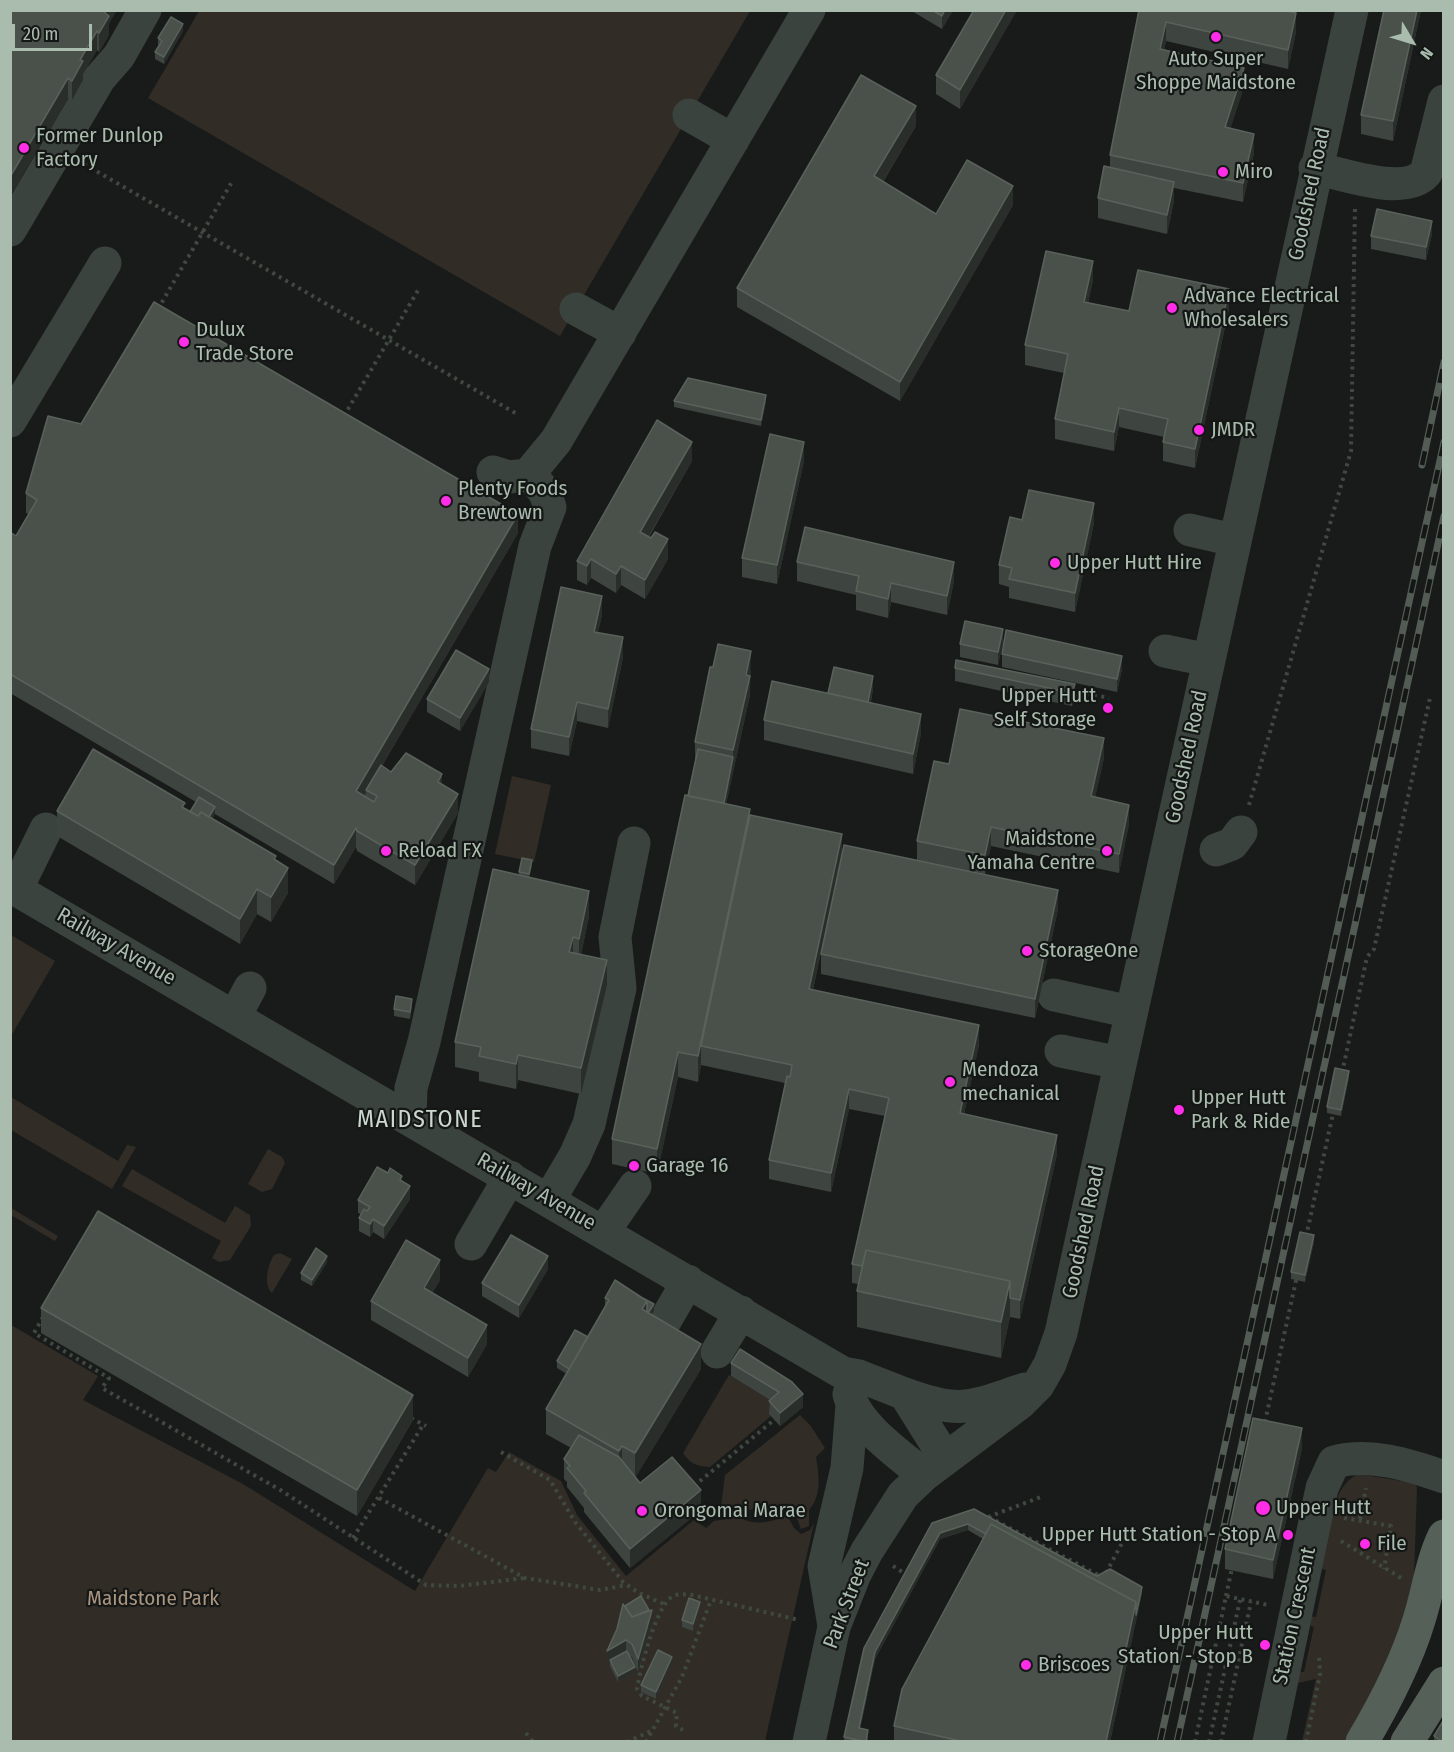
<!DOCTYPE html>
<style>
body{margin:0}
#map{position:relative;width:1454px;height:1752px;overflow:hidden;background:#191b1a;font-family:"Fira Sans Condensed",sans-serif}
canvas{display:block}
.frame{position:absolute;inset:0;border:12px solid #aabcad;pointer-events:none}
.north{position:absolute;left:1382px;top:12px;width:60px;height:60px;-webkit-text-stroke:4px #141715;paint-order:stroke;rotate:128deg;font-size:16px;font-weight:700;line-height:24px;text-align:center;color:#aabcad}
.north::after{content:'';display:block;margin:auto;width:21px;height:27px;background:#aabcad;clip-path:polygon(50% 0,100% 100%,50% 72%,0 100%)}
.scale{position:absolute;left:12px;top:24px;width:80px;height:27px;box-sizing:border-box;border:3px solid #aabcad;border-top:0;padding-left:8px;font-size:18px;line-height:21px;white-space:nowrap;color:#aabcad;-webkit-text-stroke:4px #141715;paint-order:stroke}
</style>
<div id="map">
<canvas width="1454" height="1752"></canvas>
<div class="frame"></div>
<div class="north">N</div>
<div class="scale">20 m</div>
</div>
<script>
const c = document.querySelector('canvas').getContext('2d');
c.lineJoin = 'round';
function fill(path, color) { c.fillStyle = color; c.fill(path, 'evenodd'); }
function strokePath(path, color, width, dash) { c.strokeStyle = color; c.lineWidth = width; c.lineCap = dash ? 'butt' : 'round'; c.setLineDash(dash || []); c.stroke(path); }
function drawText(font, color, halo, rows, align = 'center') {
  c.font = font + ' "Fira Sans Condensed",sans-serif'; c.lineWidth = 4.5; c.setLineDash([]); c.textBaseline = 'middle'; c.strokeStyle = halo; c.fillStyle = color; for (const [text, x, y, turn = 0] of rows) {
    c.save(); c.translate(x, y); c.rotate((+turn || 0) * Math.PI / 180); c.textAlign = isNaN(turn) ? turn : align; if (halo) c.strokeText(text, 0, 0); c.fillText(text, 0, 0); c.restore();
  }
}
fill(new Path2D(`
 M199,11H750L560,336L148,98Z
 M512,776L551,785L534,862L495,854Z
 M11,935L55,961L11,1036Z
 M11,1097L118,1161L127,1145L136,1147L112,1189L11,1130Z
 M268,1149L282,1157L285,1163L272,1189L262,1192L248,1184Z
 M132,1169L225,1223L235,1206L250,1215L251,1226L230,1260L219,1262L212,1258L221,1241L122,1186Z
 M11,1208L58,1236L55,1241L11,1215Z
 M280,1253L292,1259L272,1293C263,1285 268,1264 274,1255Z
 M11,1325L98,1376L83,1400L243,1484L415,1591L488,1468L496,1472L509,1452L561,1481L577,1515L626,1576L694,1520L706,1528L714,1521L739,1517C754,1526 771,1523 787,1515L794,1528L801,1534L810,1530L814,1523L765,1741L11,1742Z
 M729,1375L779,1405L770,1414L771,1416L710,1467C696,1466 691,1464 683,1453Z
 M800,1415L810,1425L825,1448L816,1457C819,1476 822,1495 809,1510V1526L801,1529L794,1511L787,1508L777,1515L754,1509L720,1514L725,1475Z
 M1358,1474L1414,1483L1417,1487L1414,1577L1395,1646L1346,1741H1302L1316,1679L1293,1684L1296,1672H1304L1314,1627L1307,1624L1309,1616L1316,1617L1326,1570L1319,1568C1326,1539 1330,1487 1358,1474Z`), '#312d26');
strokePath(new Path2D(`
 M84,164L517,414
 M158,309L233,180
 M344,416L420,287
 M1072,690L1109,698
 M1249,805L1351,451L1355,206
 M1342,1073L1367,957L1374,949L1430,698
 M1306,1237L1334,1109
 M43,1317L34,1333L109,1378L102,1388L282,1491L426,1585L459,1586L525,1578
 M411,1418L426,1426
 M1265,1422L1297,1276
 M501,1452L550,1480L575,1522L623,1582L639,1593L666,1605
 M694,1486L774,1420
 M379,1498L525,1578L600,1590L627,1585
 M988,1517L1041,1497
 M989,1517L1102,1577
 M1344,1518L1391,1526L1384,1569
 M1360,1519L1366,1488
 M353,1538L423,1425
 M1341,1541L1401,1578
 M893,1566L907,1575
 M1106,1573L1122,1543
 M1226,1596L1232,1568
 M683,1730L676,1726L677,1713L642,1696L637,1689C640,1668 655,1613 669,1599C676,1593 683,1594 692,1595L799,1620
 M526,1733L533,1742
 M627,1742L653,1730
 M646,1742L682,1677L711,1600
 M1195,1742L1226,1596L1268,1605
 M1209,1742L1240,1600
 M1221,1742L1251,1602
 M1306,1742L1320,1674L1319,1657`), '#3f4841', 4, [3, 4.5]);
strokePath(new Path2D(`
 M689,115L733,140
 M1315,168C1343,174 1405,197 1426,173L1444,101
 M10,230L99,79L119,56L145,10
 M576,309L620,333
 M10,421L105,263
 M493,472L509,477L528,475L556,441L809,10
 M1190,530L1234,540
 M1165,651L1208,660
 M1216,850L1232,844L1241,832
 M10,886L843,1373L859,1376L905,1394L945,1458
 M16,890L46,829
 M1054,995L1131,1012
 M235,1016L250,988
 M1061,1051L1120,1063
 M410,1118L411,1088L424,1042L535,546L550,507L545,493L530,473
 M549,1200L575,1156L589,1124L620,988L615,937L634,843
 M604,1231L635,1186
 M471,1244L510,1177
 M665,1321L688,1281
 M717,1352L741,1312
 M849,1394C856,1425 900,1455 924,1475
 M905,1394C962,1415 970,1407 1025,1389
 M834,1626L824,1566L847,1468L852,1405
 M809,1742L834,1627L855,1574L867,1551L903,1495L924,1475L1020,1403L1038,1385L1050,1364L1061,1333L1352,10
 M1269,1742L1322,1488L1334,1462C1369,1452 1410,1465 1444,1477`), '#3b433e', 33);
strokePath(new Path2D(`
 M1362,1742C1385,1703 1406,1663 1419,1620C1428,1592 1431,1563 1444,1536
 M1407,1742L1444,1683`), '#556058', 33);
const rail = new Path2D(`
 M1422,465L1444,362
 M1160,1742L1444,442
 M1177,1742L1444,516`);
strokePath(rail, '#525c54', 7);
strokePath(rail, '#141715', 4.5, [14]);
fill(new Path2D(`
 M10,10L109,24V35L99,52L97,50L83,74V80L72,100L68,98L10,196Z
 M910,10H953L942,29Z
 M974,10H1017L960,109L936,94V75Z
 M1139,10L1296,32L1288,69L1166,41L1164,50L1244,87L1230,128L1254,153L1243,202L1174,188V201L1167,234L1098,218V198L1110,167V155Z
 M1384,10H1421L1393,141L1361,134V115Z
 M183,31L164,64L155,59V52L159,46L158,45V38Z
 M916,126L883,182L936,214L1013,205L900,401L737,307V288Z
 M1432,234L1426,260L1371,249V236Z
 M1093,280L1088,303L1129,311L1229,308L1195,468L1163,461V442L1164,437L1119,427L1114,451L1055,439V419L1064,373L1025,365V345Z
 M674,401H766L761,426L674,407Z
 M692,461L649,537L668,559L645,599L621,585L616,593L591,578L587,585L577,580V561Z
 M804,461L777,584L742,577V558Z
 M26,493L518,533L382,766L391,772L442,784L458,813L415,885L357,851L356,847L334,884L215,814L212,819L276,860L288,893L271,922L257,914L240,944L57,836V811L185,808L190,812L196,802L10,693V532L16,536L29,514L26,513Z
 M1022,520L1094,523L1075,612L1009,598V587L999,584V565Z
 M797,562L954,581L947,615L891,602L888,618L856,610V595L797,581Z
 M602,615L598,632L623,657L608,728L577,721L569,756L531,748V729Z
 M1003,642L998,665L960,657V644Z
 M1002,654L1122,669L1117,692L1002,667Z
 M955,668L1075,684V697L1072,706L955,681Z
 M751,670L750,678V695L726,804L842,853L813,990L979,1045L964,1114L1057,1154L1020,1319L1010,1317L1001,1358L857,1327V1291L858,1284L852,1283V1264L885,1116L849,1109L831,1192L769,1179V1160L785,1083L701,1065L698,1082L678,1077L657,1174L612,1164V1139L695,761V742Z
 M489,682L460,731L427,712V699Z
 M873,689L871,702L921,733L913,774L764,740V720L828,693Z
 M1104,758L1095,797L1129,824L1119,873L991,846L985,874L917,860V841L949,764Z
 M532,866L529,877L589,916L581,955L607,985L581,1094L518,1080L516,1089L479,1081V1072L455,1067V1042L519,875V872Z
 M1058,909L1035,1018L821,974V954Z
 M412,1006L410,1019L394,1016V1009Z
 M1349,1077L1341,1116L1327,1113V1107Z
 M402,1182L410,1199L384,1239L373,1232L370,1237L359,1231V1218L361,1214L358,1213V1200Z
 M1314,1242L1305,1282L1291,1279V1272Z
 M327,1262L312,1286L301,1280V1273Z
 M548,1269L519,1318L482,1296V1283Z
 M440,1280L432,1293L487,1344L468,1377L371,1320V1301Z
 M605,1298L654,1311L651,1315L701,1369L635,1478L640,1483L701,1510L630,1568L584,1512V1508L567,1487V1482L564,1479V1459L571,1448L546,1434V1409L567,1374L557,1368V1361L588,1337L605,1308Z
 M41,1308L413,1420L357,1516L41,1333Z
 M731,1363L803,1407L780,1426L769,1414L770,1400L731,1376Z
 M1302,1448L1273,1579L1225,1569V1549Z
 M974,1509L1097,1576L1142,1593L1110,1742H894V1726L983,1539L968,1530L940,1539L875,1659L860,1729L868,1737L867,1742H844V1737L864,1648L932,1523Z
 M625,1606L652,1623L638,1672L632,1657L628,1655L635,1673L618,1682L610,1666V1662L607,1664L617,1629Z
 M700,1608L693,1631L682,1627V1620Z
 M672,1664L656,1699L641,1692V1685Z
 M1434,1736L1443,1742H1434Z`), '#3e443f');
fill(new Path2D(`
 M106,10H117L109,24V35L99,52V33Z
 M945,10H953L942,29V16Z
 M1006,10H1017L960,109V90Z
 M1417,10H1421L1393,141V121Z
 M1296,13V32L1288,69V50Z
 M1166,22V41L1160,68V49Z
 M183,24V31L164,64V57Z
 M97,31V50L83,74V80L72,100V81L80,60Z
 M1244,68V87L1225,146V127Z
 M68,78V98L10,196V177Z
 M916,106V126L874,196V176Z
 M1254,134V153L1243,202V183Z
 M1174,182V201L1167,234V215Z
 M1013,186V205L900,401V382Z
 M1432,221V234L1426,260V247Z
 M1093,261V280L1084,321V302Z
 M1229,289V308L1195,468V449Z
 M766,395V401L761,426V420Z
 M1119,408V427L1114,451V432Z
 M692,442V461L640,551V532Z
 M804,442V461L777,584V565Z
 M1094,503V523L1075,612V593Z
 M518,514V533L368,790H366V793L356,810V791Z
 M668,539V559L645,599V580Z
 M591,559V578L587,585V566Z
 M954,562V581L947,615V596Z
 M621,566V585L616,593V574Z
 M891,583V602L888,618V599Z
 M602,596V615L594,651V632Z
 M1003,629V642L998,665V652Z
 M623,637V657L608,728V709Z
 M751,651L750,695L721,828V815L733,757V750Z
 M1122,656V669L1117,692V679Z
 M489,669V682L460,731V718Z
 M873,676V689L867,721V708Z
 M1075,684V697L1072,706V693Z
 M577,702V721L569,756V737Z
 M921,714V733L913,774V754Z
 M1104,738V758L1091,815V796Z
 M442,774V794L438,782Z
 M458,794V813L415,885V865Z
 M1129,805V824L1119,873V854Z
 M215,807V814L198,842V835Z
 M750,809V834L701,1046V1065L698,1082V1056Z
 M991,827V846L985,874V855Z
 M356,828V847L334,884V865Z
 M842,834V853L809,1008V989Z
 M532,860V866L529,881V874Z
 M288,868V893L271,922V897Z
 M257,889V914L240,944V919Z
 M1058,890V909L1035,1018V999Z
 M589,891V916L579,964V939Z
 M573,937V962L569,952Z
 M607,960V985L581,1094V1068Z
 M979,1025V1045L960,1133V1113Z
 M678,1052V1077L657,1174V1149Z
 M518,1055V1080L516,1089V1064Z
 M1349,1071V1077L1341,1116V1110Z
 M849,1089V1109L831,1192V1173Z
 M1057,1135V1154L1020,1319V1300Z
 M410,1186V1199L384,1239V1226Z
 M373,1219V1232L370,1237V1224Z
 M1314,1235V1242L1305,1282V1275Z
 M327,1256V1262L312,1286V1280Z
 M548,1256V1269L519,1318V1305Z
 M440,1260V1280L424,1308V1288Z
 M1010,1281V1317L1001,1358V1322Z
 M647,1301L654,1304V1311L647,1321L642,1309Z
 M487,1325V1344L468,1377V1358Z
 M701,1344V1369L635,1478V1453Z
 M803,1394V1407L780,1426V1413Z
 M413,1395V1420L357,1516V1490Z
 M1302,1428V1448L1273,1579V1560Z
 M622,1446V1471L619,1477V1451Z
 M701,1490V1510L630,1568V1549Z
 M968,1524V1530L940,1539L875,1659L859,1735V1728L875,1652L940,1533Z
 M1142,1587V1593L1110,1742H1106L1136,1602Z
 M700,1602V1608L693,1631V1624Z
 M652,1610V1623L638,1672V1659Z
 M626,1640V1653L610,1660V1662L607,1664V1651Z
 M672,1657V1664L656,1699V1692Z
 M635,1667V1673L618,1682V1676Z`), '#2a2e2b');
const building = new Path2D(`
 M10,10H106L105,13L109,16L99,33L97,31L80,60L83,61L72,81L68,78L10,177Z
 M932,10H945L942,16Z
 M974,10H1006L960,90L936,75Z
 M1139,10H1283L1296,13L1288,50L1166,22L1160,49L1244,68L1225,127L1254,134L1243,183L1110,155Z
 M1384,10H1417L1393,121L1361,115Z
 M171,17L183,24L164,57L155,52L162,41L158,38Z
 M861,75L916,106L874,176L936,214L967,160L1013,186L900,382L737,288Z
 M1104,166L1174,182L1167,215L1098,198Z
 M1377,209L1432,221L1426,247L1371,236Z
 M1046,251L1093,261L1084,302L1129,311L1138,270L1229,289L1195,449L1163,442L1168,419L1119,408L1114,432L1055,419L1068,354L1025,345Z
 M154,302L518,514L356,791L374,802L377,796L366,790L381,765L391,772L406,753L442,774L438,782L458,794L415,865L357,831L356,828L334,865L10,674V532L16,536L37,500L26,493L48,416L81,424Z
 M688,378L766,395L761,420L674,401Z
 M657,420L692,442L640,532L651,538L655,532L668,539L645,580L621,566L616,574L591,559L587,566L577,561Z
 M770,434L804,442L777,565L742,558Z
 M1029,490L1094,503L1075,593L1009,579L1012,568L999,565L1010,517L1022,520Z
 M805,527L954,562L947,596L891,583L888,599L856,591L859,576L797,562Z
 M561,587L602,596L594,632L623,637L608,709L577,702L569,737L531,729Z
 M965,621L1003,629L998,652L960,644Z
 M1006,630L1122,656L1117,679L1002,654Z
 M718,644L751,651L746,675L750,676L733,750L695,742L710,667H713Z
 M456,650L489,669L460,718L427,699Z
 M956,660L1075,684L1072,693L955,668Z
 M834,667L873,676L868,702L828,693Z
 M772,681L921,714L913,754L764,720Z
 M960,709L1104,738L1091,796L1129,805L1119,854L991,827L985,855L917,841L934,761L949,764Z
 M93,749L185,803L182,807L198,816L201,812L276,856L274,859L288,868L271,897L257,889L240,919L57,811Z
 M698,749L733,757L724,803L688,796Z
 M685,795L750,809L698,1056L678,1052L657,1149L612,1139Z
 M199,797L215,807L209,817L201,812L198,816L190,812Z
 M750,815L842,834L809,989L979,1025L960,1113L1057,1135L1020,1300L1010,1298V1281L866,1250L862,1266L852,1264L889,1098L849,1089L831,1173L769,1160L787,1076L790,1077L792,1065L701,1046Z
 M844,845L1058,890L1035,999L821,954Z
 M522,858L532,860L529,874L519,872Z
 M493,869L589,891L579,939L573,937L569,952L607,960L581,1068L518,1055L516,1064L479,1056L481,1047L455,1042Z
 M396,996L412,999L410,1012L394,1009Z
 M1335,1068L1349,1071L1341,1110L1327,1107Z
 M377,1167L388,1173L390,1168L402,1176L400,1180L410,1186L384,1226L373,1219L370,1224L359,1218L364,1209L367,1211L370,1207L358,1200Z
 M98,1211L413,1395L357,1490L41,1308Z
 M1300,1232L1314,1235L1305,1275L1291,1272Z
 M511,1235L548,1256L519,1305L482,1283Z
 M406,1240L440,1260L424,1288L487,1325L468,1358L371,1301Z
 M316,1248L327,1256L312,1280L301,1273Z
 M866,1250L1010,1281L1001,1322L857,1291Z
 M615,1280L647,1301L642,1309L701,1344L635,1453L622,1446L619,1451L546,1409L609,1300L605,1298Z
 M637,1295L654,1304L648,1313L647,1312V1301Z
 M575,1330L588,1337L569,1369L557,1361Z
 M740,1349L792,1382L803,1394L780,1413L769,1401L779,1392L731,1363Z
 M1253,1418L1302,1428L1273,1560L1225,1549Z
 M579,1435L619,1457L640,1483L672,1457L701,1490L630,1549L584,1493L586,1491L567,1468L570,1466L564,1459Z
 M974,1509L1097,1576L1110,1569L1142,1587L1136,1615V1602L991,1524L986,1534L968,1524L940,1533L875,1652L859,1728L868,1730L866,1742L844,1737L864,1648L932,1523Z
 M991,1524L1136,1602L1106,1742H965L894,1726L902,1689Z
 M641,1596L649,1610L632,1617L625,1606Z
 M689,1598L700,1602L693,1624L682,1620Z
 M623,1604L632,1617L652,1610L638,1659L632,1644L626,1640L607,1651L617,1629Z
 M658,1650L672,1657L656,1692L641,1685Z
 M627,1651L635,1667L618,1676L610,1660Z
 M1443,1721V1742L1434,1736Z`);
fill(building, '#4a514b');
strokePath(building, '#59625a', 1.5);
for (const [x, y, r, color] of [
 [1216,37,6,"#ff2de7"],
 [24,148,6,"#ff2de7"],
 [1223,172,6,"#ff2de7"],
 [1172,308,6,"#ff2de7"],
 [184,342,6,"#ff2de7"],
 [1199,430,6,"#ff2de7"],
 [446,501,6,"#ff2de7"],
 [1055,563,6,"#ff2de7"],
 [1108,708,6,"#ff2de7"],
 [386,851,6,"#ff2de7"],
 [1107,851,6,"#ff2de7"],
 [1027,951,6,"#ff2de7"],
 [950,1082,6,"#ff2de7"],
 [1179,1110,6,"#ff2de7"],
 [634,1166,6,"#ff2de7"],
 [1263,1508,8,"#ff2de7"],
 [642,1511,6,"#ff2de7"],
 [1288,1535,6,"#ff2de7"],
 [1365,1544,6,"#ff2de7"],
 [1265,1645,6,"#ff2de7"],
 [1026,1665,6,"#ff2de7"]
]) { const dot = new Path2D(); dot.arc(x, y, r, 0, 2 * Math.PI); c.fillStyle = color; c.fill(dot); strokePath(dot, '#141715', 2); }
drawText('21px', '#aabcad', '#141715', [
 ["Auto Super",1216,59,"center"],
 ["Shoppe Maidstone",1216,83,"center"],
 ["Former Dunlop",36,136],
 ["Factory",36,160],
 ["Miro",1235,172],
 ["Advance Electrical",1184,296],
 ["Wholesalers",1184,320],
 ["Dulux",196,330],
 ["Trade Store",196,354],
 ["JMDR",1211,430],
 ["Plenty Foods",458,489],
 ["Brewtown",458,513],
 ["Upper Hutt Hire",1067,563],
 ["Upper Hutt",1096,696,"right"],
 ["Self Storage",1096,720,"right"],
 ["Maidstone",1095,839,"right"],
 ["Yamaha Centre",1095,863,"right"],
 ["Reload FX",398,851],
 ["StorageOne",1039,951],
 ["Mendoza",962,1070],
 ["mechanical",962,1094],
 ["Upper Hutt",1191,1098],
 ["Park & Ride",1191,1122],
 ["Garage 16",646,1166],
 ["Upper Hutt",1276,1508],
 ["Orongomai Marae",654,1511],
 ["Upper Hutt Station - Stop A",1276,1535,"right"],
 ["File",1377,1544],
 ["Upper Hutt",1253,1633,"right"],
 ["Station - Stop B",1253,1657,"right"],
 ["Briscoes",1038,1665]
], 'left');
drawText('21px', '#aabcad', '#141715', [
 ["Goodshed Road",1310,194,-78],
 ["Goodshed Road",1187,757,-78],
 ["Railway Avenue",116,947,30],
 ["Railway Avenue",536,1192,30],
 ["Goodshed Road",1084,1232,-78],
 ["Park Street",847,1604,-69],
 ["Station Crescent",1295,1616,-78]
]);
drawText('21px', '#a99580', '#141715', [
 ["Maidstone Park",153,1599]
]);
c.letterSpacing = '1.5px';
drawText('24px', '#ccd8ce', '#141715', [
 ["MAIDSTONE",420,1120]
]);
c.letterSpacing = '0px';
</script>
